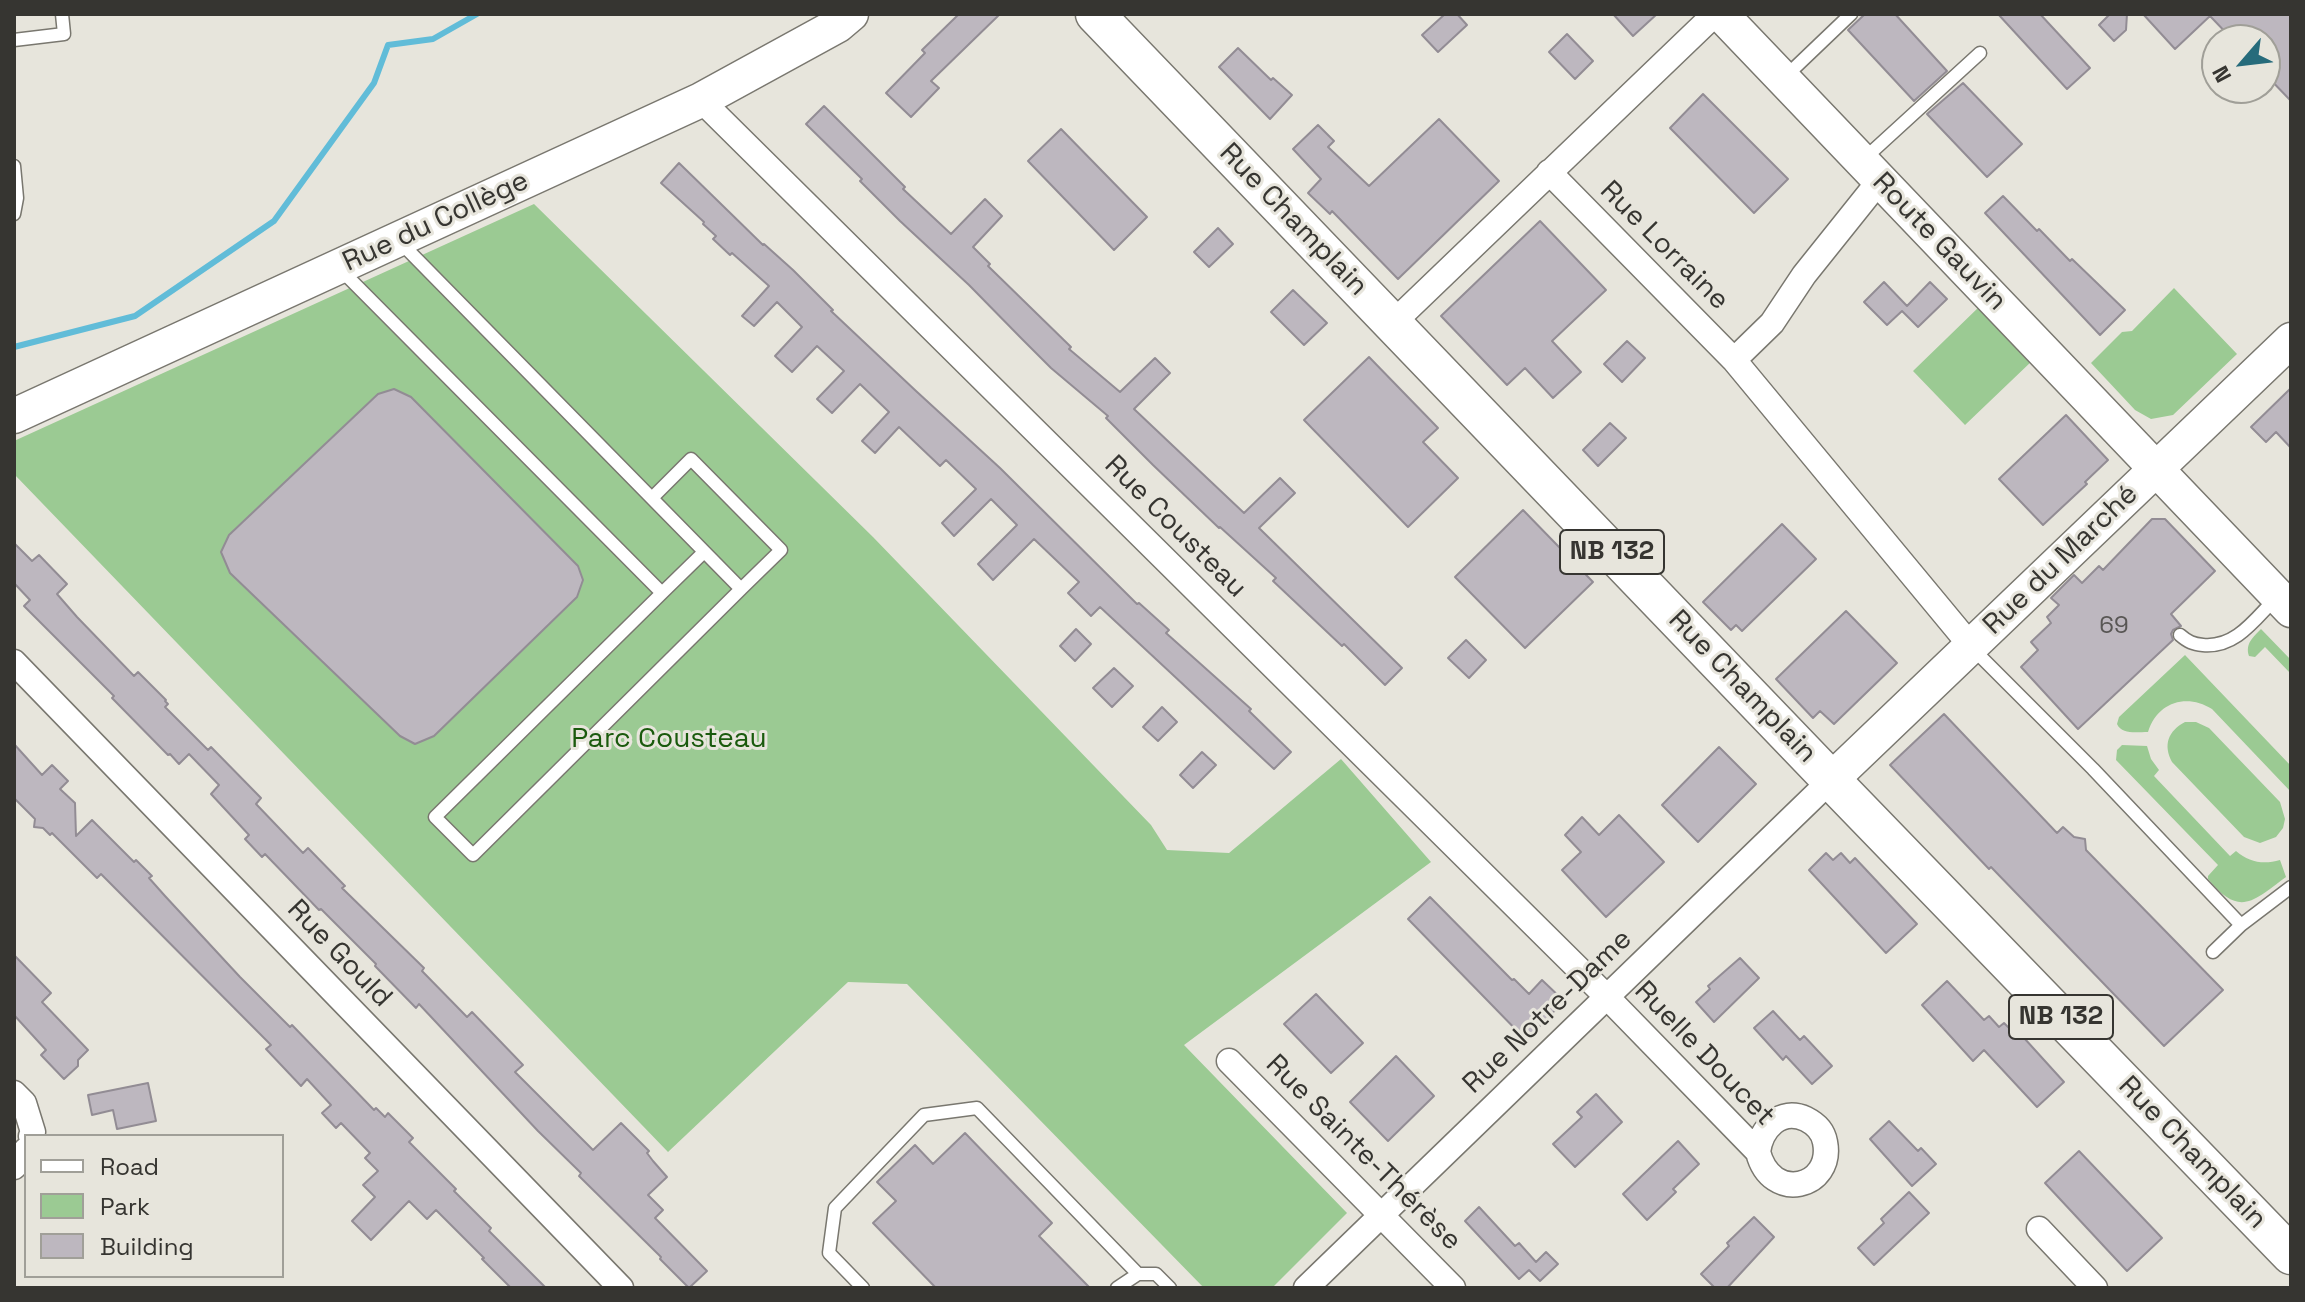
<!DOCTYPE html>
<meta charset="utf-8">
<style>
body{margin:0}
#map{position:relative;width:2305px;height:1302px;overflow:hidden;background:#e7e5dc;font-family:"Space Grotesk",sans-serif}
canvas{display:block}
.frame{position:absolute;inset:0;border:16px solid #363531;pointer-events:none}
.legend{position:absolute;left:24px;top:1134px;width:260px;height:144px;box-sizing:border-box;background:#e7e5dc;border:2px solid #a09f98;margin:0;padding:10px 14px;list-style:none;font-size:24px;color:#363531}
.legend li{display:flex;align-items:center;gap:16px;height:40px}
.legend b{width:40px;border:2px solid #a09f98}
.north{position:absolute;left:2201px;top:24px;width:80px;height:80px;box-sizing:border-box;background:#e7e5dc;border:2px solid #a09f98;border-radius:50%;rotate:242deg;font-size:22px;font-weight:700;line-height:32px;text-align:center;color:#363531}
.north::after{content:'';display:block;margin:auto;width:28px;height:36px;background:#266b7b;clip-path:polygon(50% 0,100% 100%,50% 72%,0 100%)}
</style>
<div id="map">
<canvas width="2305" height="1302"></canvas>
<div class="frame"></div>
<ul class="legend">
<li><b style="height:10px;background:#fff"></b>Road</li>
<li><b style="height:22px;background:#9bca93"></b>Park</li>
<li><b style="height:22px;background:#bdb7bf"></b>Building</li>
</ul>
<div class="north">N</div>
</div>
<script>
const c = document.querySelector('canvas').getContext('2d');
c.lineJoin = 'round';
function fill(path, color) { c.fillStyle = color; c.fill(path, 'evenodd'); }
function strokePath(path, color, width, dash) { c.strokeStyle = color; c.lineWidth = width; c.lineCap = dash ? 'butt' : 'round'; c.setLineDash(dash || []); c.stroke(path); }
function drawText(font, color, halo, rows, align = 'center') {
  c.font = font + ' "Space Grotesk",sans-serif'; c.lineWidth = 6; c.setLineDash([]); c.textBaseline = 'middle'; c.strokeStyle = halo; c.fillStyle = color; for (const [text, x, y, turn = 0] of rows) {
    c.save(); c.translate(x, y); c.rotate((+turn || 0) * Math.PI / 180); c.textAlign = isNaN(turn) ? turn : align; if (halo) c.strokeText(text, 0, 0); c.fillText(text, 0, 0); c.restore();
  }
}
fill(new Path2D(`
 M534,204L873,537L1151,825L1167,850L1229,853L1341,759L1431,862L1184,1045L1347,1213L1272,1288H1204L907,984L848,982L668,1152L14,474V441Z
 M2174,288L2237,354L2173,415L2151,419L2135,410L2091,363L2122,332L2132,331Z
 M1981,305L2033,360L1965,425L1913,371Z
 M2261,629L2291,660V674L2265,647L2255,657L2249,656C2245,644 2253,637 2261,629Z
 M2185,655L2291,766V792L2212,709C2187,693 2157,702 2148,732C2137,732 2122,735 2117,724L2119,717Z
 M2185,722H2196L2209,728L2280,802L2285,819L2283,828L2276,837L2260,843L2244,837L2172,762C2163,745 2168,731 2185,722Z
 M2122,745L2147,746L2151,759L2159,770L2154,776L2230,856L2236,851C2249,862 2263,865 2280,860L2286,877C2253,901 2240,918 2208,879V876L2218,865L2116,760L2117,750Z`), '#9bca93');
strokePath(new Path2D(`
 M14,347L135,316L274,221L374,83L388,45L433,39L477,14`), '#61bcd8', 6);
const building = new Path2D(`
 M959,14H1000L931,81L939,88L911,117L886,93L925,53L922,50Z
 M1445,14H1457L1467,25L1438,52L1422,35Z
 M1613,14H1657L1633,36Z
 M1865,14H1895L1947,71L1914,101L1848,30Z
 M1998,14H2040L2090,68L2067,89Z
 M2110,14H2127L2126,30L2114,41L2099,25Z
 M2143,14H2291V101L2265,74V40H2233L2210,16L2175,49Z
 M1567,34L1593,61L1575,79L1549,52Z
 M1238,48L1271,80L1273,78L1292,95L1270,119L1219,67Z
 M1963,83L2022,144L1987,177L1927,114Z
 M1703,94L1788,179L1754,213L1670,128Z
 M824,106L905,187L903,189L951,234L985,199L1002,216L973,247L990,264L988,266L1071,347L1069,349L1120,392L1155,358L1170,373L1134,409L1244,513L1280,478L1295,493L1259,528L1402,668L1385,685L1344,644L1342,646L1273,581L1276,578L1220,527L1219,528L1153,465L1106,418L1108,416L1051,368L1022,339L969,285L900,221L860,181L862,179L806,124Z
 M1439,119L1499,181L1398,279L1332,211L1330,214L1308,193L1321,179L1293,149L1318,125L1334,141L1328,147L1369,186Z
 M1061,129L1147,217L1114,250L1028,161Z
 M679,163L763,245L764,244L793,270L833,310L831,311L916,391L1000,468L1137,604L1139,603L1169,630L1166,633L1251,709L1249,711L1291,752L1274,769L1100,607L1091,616L1068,593L1079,582L1034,539L993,580L978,564L1017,525L991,499L954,536L942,523L976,489L946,460L940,466L899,427L875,453L862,441L889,412L860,384L832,413L817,399L844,371L817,346L792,372L775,356L802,327L777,302L754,326L742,316L769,286L732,253L730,255L713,239L716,236L703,224L704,222L661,183Z
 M2003,196L2037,231L2039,229L2070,261L2072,259L2125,310L2100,335L1985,213Z
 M1540,221L1606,290L1552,341L1581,372L1553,398L1525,368L1507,385L1441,316Z
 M1218,228L1233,244L1209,267L1194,252Z
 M1884,282L1907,306L1930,282L1947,299L1918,327L1902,311L1887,325L1864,302Z
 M1293,290L1327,323L1304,345L1271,312Z
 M1627,341L1645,358L1622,382L1604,364Z
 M1369,357L1438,428L1423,442L1458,478L1408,527L1304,420Z
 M2291,388V448L2276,432L2266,442L2251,427Z
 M394,389L411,397L578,566L583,580L577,597L434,736L415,744L400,736L230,573L221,552L229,535L378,394Z
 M2066,415L2108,460L2085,482L2087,484L2043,525L1999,479Z
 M1610,423L1626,438L1598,466L1583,450Z
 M1523,510L1593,582L1525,648L1455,577Z
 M2152,519H2165L2215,571L2171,614L2181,626L2173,630L2171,634L2173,640L2078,729L2021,667L2038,650L2031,642L2051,623L2047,617L2059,605L2051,598L2074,575L2082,583L2099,566L2103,570Z
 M1782,524L1816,559L1742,631L1736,625L1731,630L1703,602Z
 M14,543L32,561L39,555L67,584L57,594L77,617L134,676L138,672L166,700L165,701L168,704L165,707L208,750L211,747L261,798L256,804L303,853L308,848L345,886L342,888L424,968L422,971L467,1017L472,1012L523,1065L515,1072L593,1150L621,1123L649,1151L647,1153L653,1161L667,1177L648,1195L663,1210L655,1218L707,1271L689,1288L660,1259L661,1257L579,1176L581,1173L538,1131L419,1004L416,1008L375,966L376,964L321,909L319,910L265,854L262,857L245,839L249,835L211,794L219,785L189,754L179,764L170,754L168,755L112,698L114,696L24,606L30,600L14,583Z
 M1846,611L1897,663L1834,724L1820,711L1813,718L1776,679Z
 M1076,629L1091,644L1075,661L1060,646Z
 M1466,640L1486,660L1469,678L1448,658Z
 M1114,668L1133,686L1112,707L1093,688Z
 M1162,707L1177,722L1158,741L1143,727Z
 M1944,714L2057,833L2063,827L2074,837L2085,839L2086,850L2223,990L2164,1046L1991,867L1989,869L1890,765Z
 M14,744L42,775L52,765L68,781L60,789L75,803L76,836L92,820L134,862L136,860L152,876L149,878L165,896L240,977L290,1027L292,1025L374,1110L376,1108L385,1117L388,1113L413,1138L409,1142L456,1189L454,1191L491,1228L489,1231L546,1288H511L482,1259L484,1258L436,1210L427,1219L409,1201L371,1240L352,1221L375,1197L363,1185L378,1171L365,1158L370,1153L341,1123L336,1128L322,1113L331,1105L307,1079L301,1086L266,1049L271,1045L101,874L97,878L52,833L50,835L43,828L34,827L35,819L14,798Z
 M1719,747L1756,784L1698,842L1662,805Z
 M1202,752L1216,765L1193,788L1180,775Z
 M1619,815L1664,862L1606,917L1562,870L1581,852L1565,835L1582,817L1599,835Z
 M1826,853L1833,860L1841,853L1850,863L1855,858L1917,924L1886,953L1809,870Z
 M1430,897L1512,980L1514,979L1529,994L1542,980L1564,1001L1526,1040L1408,919Z
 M14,955L51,993L42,1002L88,1050L78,1060V1066L64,1079L41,1055L46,1050L14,1015Z
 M1740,958L1759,978L1714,1022L1696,1002L1710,989L1708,986Z
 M1947,981L1984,1020L1989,1016L1999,1027L2004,1023L2012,1031L2015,1028L2064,1082L2037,1107L1984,1050L1973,1061L1922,1005Z
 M1316,994L1363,1043L1331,1073L1284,1024Z
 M1773,1011L1800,1040L1804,1036L1832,1066L1812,1084L1786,1056L1783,1060L1754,1028Z
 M1396,1056L1434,1096L1388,1141L1350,1102Z
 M148,1083L156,1121L117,1129L113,1110L92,1115L88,1095Z
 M1596,1094L1622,1122L1575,1167L1553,1144L1582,1117L1577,1112Z
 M1889,1121L1918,1151L1921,1148L1936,1164L1912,1186L1870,1139Z
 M965,1133L1052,1223L1039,1236L1090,1288H936L873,1223L896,1201L877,1182L915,1145L933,1164Z
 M1678,1141L1699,1164L1673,1189L1676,1192L1647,1220L1623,1194Z
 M2079,1151L2162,1238L2127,1271L2045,1183Z
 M1909,1192L1929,1213L1874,1265L1858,1248L1884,1223L1881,1219Z
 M1479,1207L1515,1246L1519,1243L1536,1262L1546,1252L1558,1264L1540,1281L1529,1270L1519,1279L1465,1221Z
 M1754,1217L1774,1237L1727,1288H1715L1701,1274L1729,1246L1727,1243Z`);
fill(building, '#bdb7bf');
strokePath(building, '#928c94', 2);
const lane = new Path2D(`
 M14,40L64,34L62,14
 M1784,78L1851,14
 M1864,159L1980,53
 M14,166L17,198L14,214
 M340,269L662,593L435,817L473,855L741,589L400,242
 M652,498L691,459L781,550L741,589
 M662,593L704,552
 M2180,635C2188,642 2193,644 2203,645C2236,648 2255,619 2276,598
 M1973,649L2093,769L2241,925
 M2213,952L2241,925L2291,887
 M863,1288L829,1253L835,1208L924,1115L977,1108L1138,1274
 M1117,1288L1138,1274H1156L1170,1288`);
const street = new Path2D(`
 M701,100L1607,997L1758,1152C1771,1204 1834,1188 1825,1142C1823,1131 1816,1124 1806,1119C1780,1107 1761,1129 1758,1152
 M1549,172L1734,360L1772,323L1804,275L1880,180
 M1392,324L1715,14
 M1734,360L1971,646
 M14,662L621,1288
 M1229,1061L1453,1288
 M14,1093L24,1103L33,1132L31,1136
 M14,1167L23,1158L26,1150
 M2039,1229L2095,1288
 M1306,1288L1831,780`);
const secondary = new Path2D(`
 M1721,14L2291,610
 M14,416L701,100L838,25L851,14
 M1831,780L2291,340`);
const primary = new Path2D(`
 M1095,14L1831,780L2291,1255`);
strokePath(lane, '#79776f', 15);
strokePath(street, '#79776f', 27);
strokePath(secondary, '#79776f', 37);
strokePath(primary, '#79776f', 41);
strokePath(lane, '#fff', 12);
strokePath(street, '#fff', 24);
strokePath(secondary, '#fff', 34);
strokePath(primary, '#fff', 38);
drawText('24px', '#585654', null, [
 ["69",2114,626]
]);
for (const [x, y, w] of [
 [1612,552,104],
 [2061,1017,104]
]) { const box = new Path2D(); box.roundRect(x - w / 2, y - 22, w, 44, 6); c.fillStyle = '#e7e5dc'; c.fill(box); strokePath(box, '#363531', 2); }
drawText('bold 26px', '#363531', null, [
 ["NB 132",1612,552],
 ["NB 132",2061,1017]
]);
drawText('28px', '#363531', '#e7e5dc', [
 ["Rue Champlain",1293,220,46],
 ["Rue du Collège",436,222,-25],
 ["Route Gauvin",1939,242,46],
 ["Rue Lorraine",1664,246,45],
 ["Rue Cousteau",1175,527,45],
 ["Rue du Marché",2061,560,-44],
 ["Rue Champlain",1742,687,46],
 ["Rue Gould",339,954,46],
 ["Rue Notre-Dame",1548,1012,-44],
 ["Ruelle Doucet",1704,1054,46],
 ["Rue Sainte-Thérèse",1363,1153,45],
 ["Rue Champlain",2192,1153,46]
]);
drawText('28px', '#1a5a0d', '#e7e5dc', [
 ["Parc Cousteau",669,739]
]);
</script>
